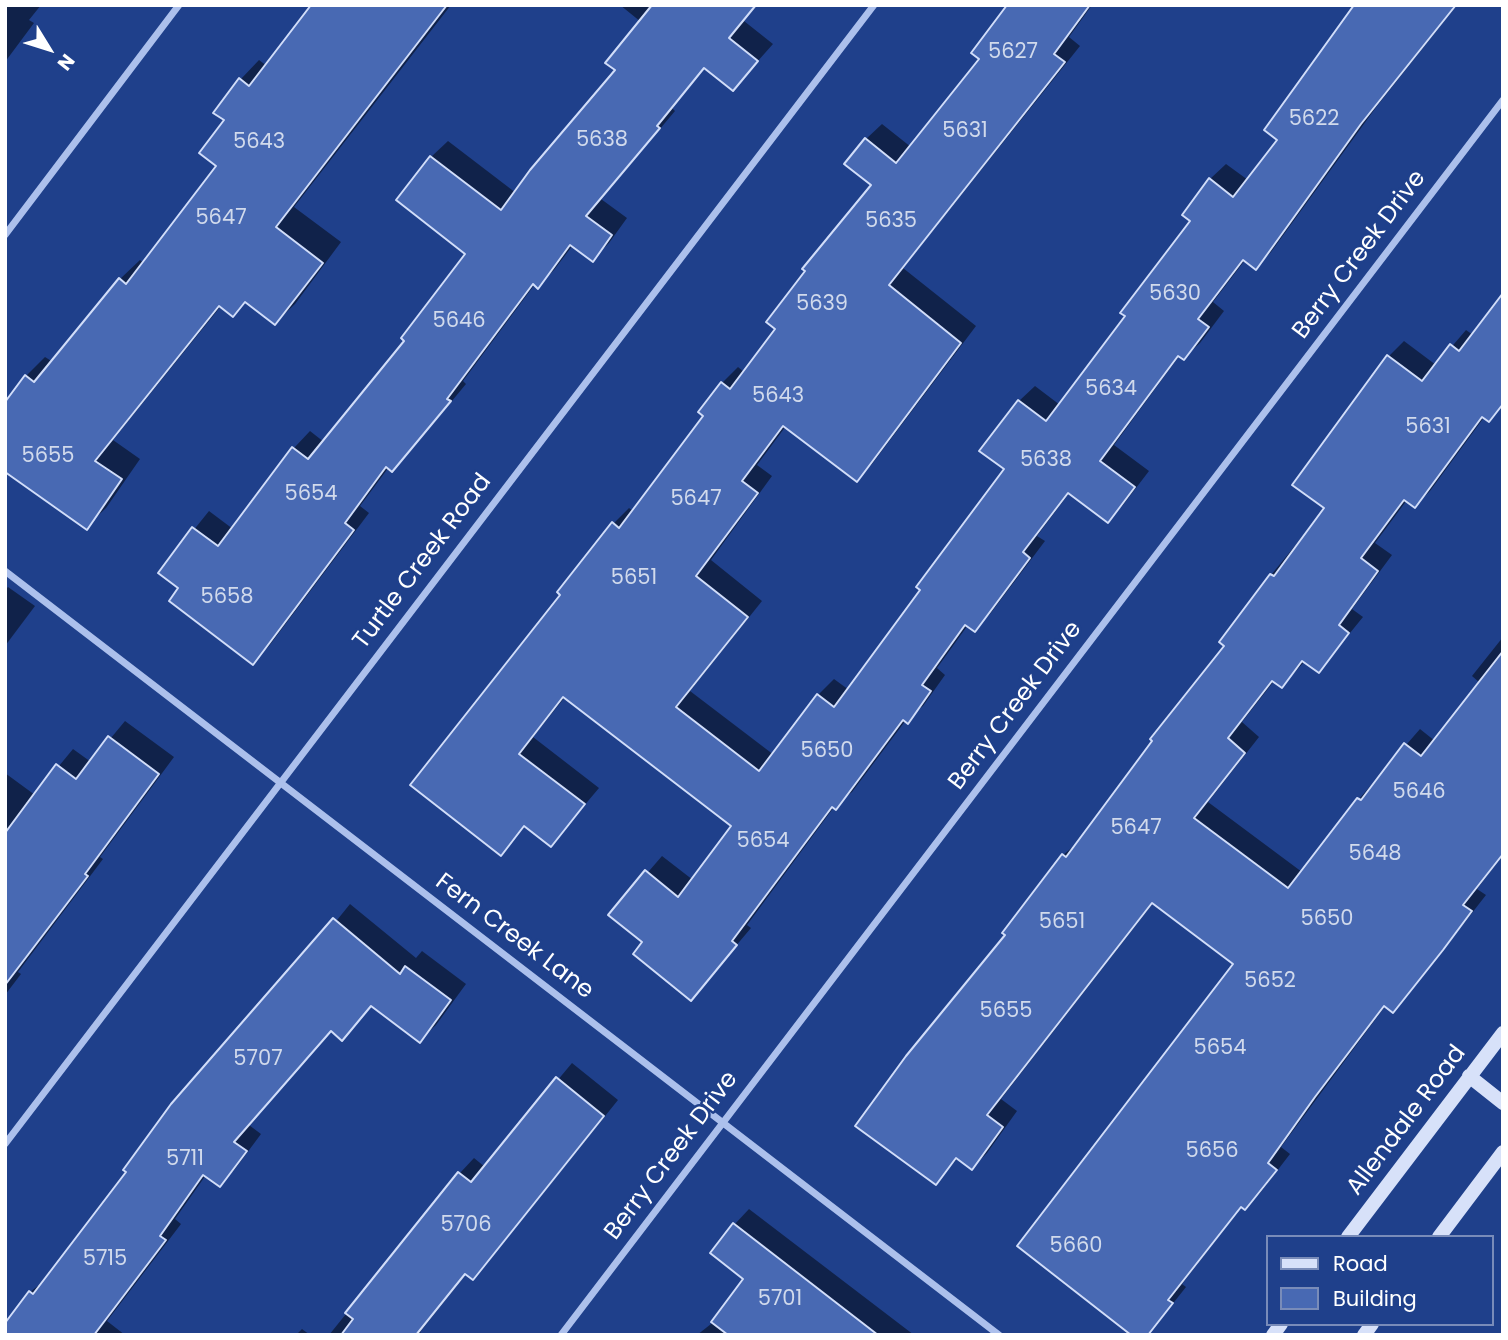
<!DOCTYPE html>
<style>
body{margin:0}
#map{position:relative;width:1508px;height:1340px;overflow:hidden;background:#1f408b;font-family:Poppins,sans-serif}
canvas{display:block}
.frame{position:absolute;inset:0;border:7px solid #fff;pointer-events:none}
.legend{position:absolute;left:1266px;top:1235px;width:228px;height:91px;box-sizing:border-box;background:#1f408b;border:2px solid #798cb9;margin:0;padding:9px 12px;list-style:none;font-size:21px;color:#fff}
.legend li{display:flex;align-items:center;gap:14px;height:35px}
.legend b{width:35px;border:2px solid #798cb9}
.north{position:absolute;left:14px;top:14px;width:70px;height:70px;-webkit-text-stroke:5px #1f408b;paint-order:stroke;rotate:128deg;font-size:19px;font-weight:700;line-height:28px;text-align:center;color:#fff}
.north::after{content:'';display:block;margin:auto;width:24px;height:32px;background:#fff;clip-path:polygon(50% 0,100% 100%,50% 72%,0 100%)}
</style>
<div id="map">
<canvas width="1508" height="1340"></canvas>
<div class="frame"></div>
<ul class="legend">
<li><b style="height:9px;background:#d7e1f9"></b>Road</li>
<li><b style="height:19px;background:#4869b3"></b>Building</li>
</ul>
<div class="north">N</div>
</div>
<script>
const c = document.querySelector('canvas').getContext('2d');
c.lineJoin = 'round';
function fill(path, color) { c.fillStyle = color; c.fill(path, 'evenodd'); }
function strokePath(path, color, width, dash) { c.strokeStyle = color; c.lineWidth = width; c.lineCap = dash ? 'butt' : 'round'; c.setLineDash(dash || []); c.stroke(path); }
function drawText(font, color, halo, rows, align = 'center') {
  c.font = font + ' Poppins,sans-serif'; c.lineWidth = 5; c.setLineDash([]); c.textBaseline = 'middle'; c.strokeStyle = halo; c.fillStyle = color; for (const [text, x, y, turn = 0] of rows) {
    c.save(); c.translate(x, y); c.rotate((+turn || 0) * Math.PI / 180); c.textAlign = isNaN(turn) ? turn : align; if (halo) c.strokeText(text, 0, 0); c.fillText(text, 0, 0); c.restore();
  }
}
fill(new Path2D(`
 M5,5H41L29,20L34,23L5,62Z
 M313,5H451L294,207L341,242L295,304L275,323L246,301L233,314L221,306L113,440L140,459L106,508L86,527L26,376L45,357L53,362L120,279L140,260L144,263L219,165L226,120L240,80L259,60L267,66Z
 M620,5H757L744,21L773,44L733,89L705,67L672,108L675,111L601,199L627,218L609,243L593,259L573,245L554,270L538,286L535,284L463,381L466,384L408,454L392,470L389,467L360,506L369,513L269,646L253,663L181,588L160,572L209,511L233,529L294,448L310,431L324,442L407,340L467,253L431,157L448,141L516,193L617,70L641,22Z
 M1009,5H1092L1069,37L1080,46L903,268L976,326L872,464L856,479L786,426L757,465L772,476L711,560L762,601L690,691L774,755L818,695L834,679L849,690L1006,469L1019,401L1035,386L1060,405L1193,220L1210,179L1226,164L1248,180L1279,139L1356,5H1457L1377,106L1271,252L1256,268L1245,260L1213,302L1224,311L1200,343L1184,358L1180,355L1114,445L1149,471L1123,505L1108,521L1070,492L1037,536L1045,541L990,614L975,630L968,625L937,668L945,675L923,706L906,720L852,792L834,807L747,925L751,928L691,999L644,942L611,915L662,856L693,880L733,825L565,697L533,737L599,788L551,845L526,825L501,853L412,785L563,595L614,523L629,508L633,511L706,415L701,412L722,383L738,367L744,372L778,328L873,185L866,139L882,124L911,147L982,59Z
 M1503,296V405L1488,419L1485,416L1430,491L1415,506L1407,500L1375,543L1392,555L1352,609L1363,617L1319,671L1305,661L1282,686L1274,681L1242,722L1259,737L1208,802L1302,872L1359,799L1420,729L1435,741L1480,683L1472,676L1503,637V855L1477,889L1486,895L1408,995L1393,1011L1386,1005L1281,1147L1290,1154L1260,1193L1245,1208L1242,1206L1182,1284L1186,1287L1148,1335L1236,964L1154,902L1001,1099L1017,1111L987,1153L972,1168L958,1158L935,1183L1007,934L1063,855L1080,841L1227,646L1271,575L1326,508L1294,484L1389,356L1404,341L1436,365L1466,330L1473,335Z
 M8,587L35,606L5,646V590Z
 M125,721L174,757L100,857L103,859L18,972L21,974L5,995V773L35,795L73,749L91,762Z
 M350,904L416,958L422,951L466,984L436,1025L420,1040L373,1005L342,1038L332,1030L249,1125L261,1134L235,1169L220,1185L206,1175L175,1219L181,1224L107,1321L125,1335H5V1324L30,1292L48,1278Z
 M572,1063L618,1100L487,1263L473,1278L467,1273L420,1332L423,1335H329L460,1173L474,1158L485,1167Z
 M749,1209L914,1335H697L711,1324L746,1279L734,1225Z
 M302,1329L310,1335H296Z`), '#0007');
const building = new Path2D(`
 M311,5H447L276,227L323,263L275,325L245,302L233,317L219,306L95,461L122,479L87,530L5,472V402L25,375L34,382L119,278L126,284L216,166L199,153L224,120L213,113L239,78L249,86Z
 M652,5H756L729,38L758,61L733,91L704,68L657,126L660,128L586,216L612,235L593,262L570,245L538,289L533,284L447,399L451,401L392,472L386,467L345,523L354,530L253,665L169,601L178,588L158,573L192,527L218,546L292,447L308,459L404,341L401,338L465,254L396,200L430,156L501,210L530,170L615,70L605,63Z
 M1007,5H1090L1054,54L1065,62L889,285L961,343L857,482L783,426L742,481L758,493L696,576L748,617L676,707L759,771L817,694L834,707L920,590L916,587L1004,469L979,451L1018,400L1046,421L1125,316L1120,313L1190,221L1182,215L1209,178L1233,197L1277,140L1264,130L1354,5H1456L1361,124L1256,270L1243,260L1198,319L1209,327L1184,360L1178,356L1100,461L1135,487L1108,523L1068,493L1023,552L1030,558L975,632L965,625L922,685L931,691L908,724L903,720L836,810L832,807L732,941L737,945L691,1001L633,954L642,942L608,915L645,870L678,897L731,826L563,697L519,754L585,804L551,847L524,826L501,856L410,785L560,595L557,592L612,522L619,528L703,416L698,412L721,382L730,389L775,329L766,322L805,271L802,269L871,185L844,164L865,138L896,163L979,59L971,53Z
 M1503,293V404L1489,422L1482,417L1415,508L1404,500L1361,558L1378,571L1339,625L1349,633L1319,673L1302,661L1282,688L1272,681L1228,738L1245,753L1194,818L1288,888L1357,798L1361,800L1404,743L1421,756L1503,651V854L1463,905L1472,911L1443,950L1393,1013L1384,1006L1315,1097L1268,1163L1277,1170L1245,1210L1241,1207L1168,1300L1173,1303L1148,1335H1131L1017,1246L1233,964L1152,903L987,1115L1003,1127L972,1170L956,1158L936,1185L855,1126L906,1056L1005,935L1002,933L1062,854L1066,857L1152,741L1150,739L1224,646L1219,642L1270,574L1274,576L1324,508L1292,485L1387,355L1422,381L1450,344L1459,351Z
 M108,736L159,774L85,874L88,876L5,985V833L56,764L76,779Z
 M333,918L400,974L405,966L451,1000L420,1043L371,1006L342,1041L331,1031L234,1142L247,1151L220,1187L203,1175L160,1236L166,1240L94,1335H5V1323L29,1291L33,1294L126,1172L123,1170L171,1104Z
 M556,1077L604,1116L473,1280L465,1274L416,1335H341L353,1319L345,1313L458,1172L471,1182Z
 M733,1223L878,1335H728L711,1322L743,1279L710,1253Z`);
fill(building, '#4869b3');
strokePath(building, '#d1ddf9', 2);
strokePath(new Path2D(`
 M5,235L179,5
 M5,571L999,1335
 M5,1144L874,5
 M561,1335L1503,100`), '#acc0ec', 7);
strokePath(new Path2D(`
 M1469,1076L1503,1103
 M1348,1237L1503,1033
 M1439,1237L1503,1152
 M1273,1335L1281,1324
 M1364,1335L1372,1324`), '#d7e1f9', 14);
drawText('21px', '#d1daec', null, [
 ["5627",1013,53],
 ["5622",1314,120],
 ["5631",965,132],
 ["5638",602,141],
 ["5643",259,143],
 ["5647",221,219],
 ["5635",891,222],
 ["5630",1175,295],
 ["5639",822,305],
 ["5646",459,322],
 ["5634",1111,390],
 ["5643",778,397],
 ["5631",1428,428],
 ["5655",48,457],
 ["5638",1046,461],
 ["5654",311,495],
 ["5647",696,500],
 ["5651",634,579],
 ["5658",227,598],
 ["5650",827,752],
 ["5646",1419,793],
 ["5647",1136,829],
 ["5654",763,842],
 ["5648",1375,855],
 ["5650",1327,920],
 ["5651",1062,923],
 ["5652",1270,982],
 ["5655",1006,1012],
 ["5654",1220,1049],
 ["5707",258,1060],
 ["5656",1212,1152],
 ["5711",185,1160],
 ["5706",466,1226],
 ["5660",1076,1247],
 ["5715",105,1260],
 ["5701",780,1300]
]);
drawText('24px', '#fff', '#1f408b', [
 ["Berry Creek Drive",1360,255,-53],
 ["Turtle Creek Road",423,562,-53],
 ["Berry Creek Drive",1016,706,-53],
 ["Fern Creek Lane",514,937,37],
 ["Allendale Road",1407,1121,-53],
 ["Berry Creek Drive",672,1156,-53]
]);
</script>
